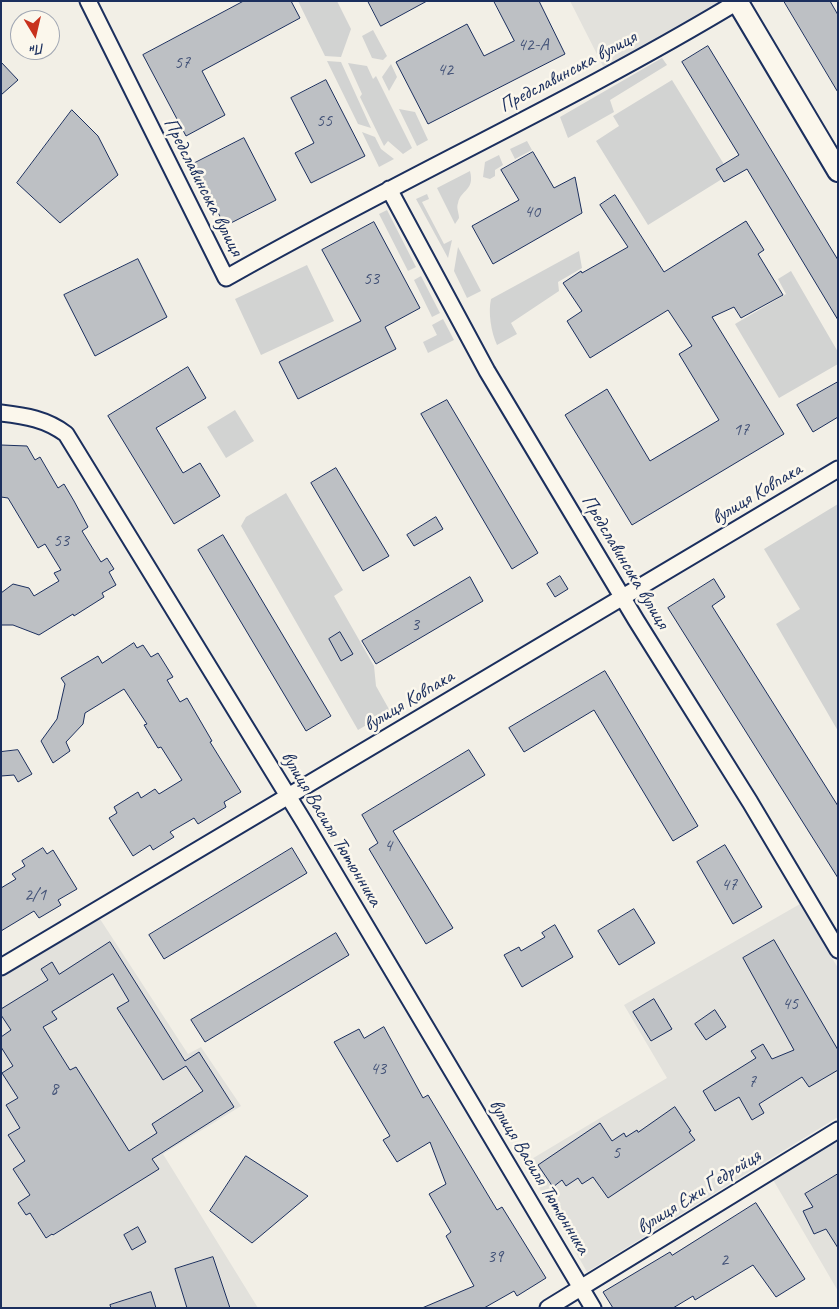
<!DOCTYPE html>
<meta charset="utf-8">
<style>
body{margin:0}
#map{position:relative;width:839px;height:1309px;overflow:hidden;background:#f2efe6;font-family:Caveat,sans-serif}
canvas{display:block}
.frame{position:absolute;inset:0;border:2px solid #1b2f5e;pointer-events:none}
.north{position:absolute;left:10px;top:10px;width:50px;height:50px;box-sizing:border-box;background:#fbf7ec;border:1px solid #a1a7b3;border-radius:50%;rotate:171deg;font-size:14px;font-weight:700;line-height:20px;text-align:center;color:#1b2f5e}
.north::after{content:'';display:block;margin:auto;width:18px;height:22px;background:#c8321e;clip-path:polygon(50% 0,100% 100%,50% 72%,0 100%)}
</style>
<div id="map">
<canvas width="839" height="1309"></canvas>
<div class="frame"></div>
<div class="north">Пн</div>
</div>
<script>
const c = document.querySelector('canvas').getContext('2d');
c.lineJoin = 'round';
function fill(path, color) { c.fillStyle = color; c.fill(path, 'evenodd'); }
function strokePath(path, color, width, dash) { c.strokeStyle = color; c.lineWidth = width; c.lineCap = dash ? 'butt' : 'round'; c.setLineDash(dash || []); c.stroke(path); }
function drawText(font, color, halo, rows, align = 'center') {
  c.font = font + ' Caveat,sans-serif'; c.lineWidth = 5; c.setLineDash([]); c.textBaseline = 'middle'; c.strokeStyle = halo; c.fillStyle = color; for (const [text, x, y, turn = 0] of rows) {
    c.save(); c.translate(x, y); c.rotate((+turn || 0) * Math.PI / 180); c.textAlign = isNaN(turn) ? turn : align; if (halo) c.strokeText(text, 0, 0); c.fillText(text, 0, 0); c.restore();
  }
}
fill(new Path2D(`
 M570,1H719L721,5L604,68Z
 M800,904L838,968V1117L587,1272L525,1163L667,1078L624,1005Z
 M100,919L188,1054L201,1047L241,1106L163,1154L258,1308H1V977Z
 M838,1138V1291L772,1178Z`), '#e2e1dc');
fill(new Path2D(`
 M298,1H337L351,29L341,57L325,56Z
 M373,30L387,56L383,60L372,58L362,36Z
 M662,58L667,65L610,100L614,112L568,138L560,117Z
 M327,61L341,62L371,128L358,124Z
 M348,63L367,66L373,79L376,76L412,148L403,154L388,141L384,146L360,97L362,94Z
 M391,64L397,77L389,91L382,77Z
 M672,80L730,174L648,225L596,141L619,126L613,116Z
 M399,109L415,112L428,140L417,146Z
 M362,132L375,137L381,149L394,159L379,167Z
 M527,141L532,150L515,159L510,149Z
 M499,155L503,165L495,170V176L490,179L483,177L485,162Z
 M470,171C475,191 461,189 458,203C456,208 459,213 459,218L455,224L437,188Z
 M427,194L429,199L422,202L444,244L452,240L448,258L416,199Z
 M387,210L416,267L408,271L379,214Z
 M458,247L481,291L467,298L454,271Z
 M579,251L582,268L558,282L559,291L511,323L517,334L497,345C491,332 488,312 491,299Z
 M307,265L334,321L261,355L235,299Z
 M791,271L838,352V364L779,398L735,324L786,294L778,279Z
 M421,276L440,313L432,317L414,280Z
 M443,319L454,340L428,353L423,342L437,335L432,325Z
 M235,410L254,441L226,458L207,427Z
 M286,493L343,590L334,596L374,666L376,686L390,711L358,730L241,526L246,517Z
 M838,504V731L776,624L800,609L764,549Z`), '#d2d3d2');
const building = new Path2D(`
 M244,1H291L300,18L202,71L225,115L186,136L143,55Z
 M368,1H427L381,26Z
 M494,1H539L565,54L428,124L396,62L467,24L484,56L514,41Z
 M784,1H830L838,15V92Z
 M708,46L838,260V320L747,169L724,182L716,169L739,155L682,62Z
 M1,62L18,80L1,95Z
 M326,80L365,156L311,183L295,153L314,143L291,98Z
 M72,110L98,136L118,175L60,223L17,183Z
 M244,138L276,200L225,226L193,164Z
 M533,152L554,188L575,177L582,213L493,264L472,226L519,200L501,170Z
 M615,195L664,272L746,221L764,250L758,254L783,295L741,318L734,307L712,317L784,434L632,525L565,415L607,389L650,461L719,420L679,354L692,346L668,310L590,358L567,321L582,311L563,283L581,271L582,273L628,247L600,205Z
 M374,222L420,308L385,327L396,349L298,399L279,362L361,321L322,250Z
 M138,259L167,317L95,356L64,295Z
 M188,367L206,398L156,428L183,473L200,463L220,496L174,524L108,416Z
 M838,382V417L813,432L797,405Z
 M447,400L538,553L512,569L421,414Z
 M1,445L27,446L35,460L40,457L58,488L64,484L74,501L88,527L82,531L101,562L107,558L114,569L109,572L116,585L102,593L104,597L74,616L73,614L39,635L13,625H1V593L13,584L29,588L34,596L59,581L54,573L61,570L45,544L38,548L8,498L1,497Z
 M336,468L389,556L363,571L311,483Z
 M436,517L443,529L414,546L407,535Z
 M223,535L331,716L306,731L198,550Z
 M560,576L568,589L555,597L547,584Z
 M470,577L483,601L376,664L362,641Z
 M714,579L725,597L712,606L838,806V878L668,608Z
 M340,632L353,654L341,661L329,639Z
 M134,643L137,648L143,645L151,657L158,653L173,677L167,680L180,702L187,698L212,741L210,742L241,792L224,802L226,807L198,824L194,818L170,832L174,837L153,850L150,845L133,856L109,818L117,813L114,807L138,792L141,798L155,789L159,794L182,780L161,747L158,748L144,725L147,724L124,689L85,713L83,724L66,742L70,751L53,763L41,741L57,719L65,684L61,678L98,656L102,663Z
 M605,671L698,826L673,841L594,710L524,752L509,728Z
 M18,750L32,774L18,782L14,775L1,776V752Z
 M469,750L485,775L393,831L453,928L426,944L369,849L378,843L362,815Z
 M725,845L762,907L733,924L697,862Z
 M43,848L47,854L53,850L77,889L58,900L61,905L39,918L34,911L1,931V888L16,879L12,874L25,866L22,861Z
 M292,848L307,873L164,959L149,935Z
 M634,909L655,943L619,965L598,931Z
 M555,925L573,957L522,987L504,955L519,947L521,951L545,937L542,933Z
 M336,933L349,955L205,1042L191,1020Z
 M774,940L838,1050V1070L809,1087L802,1077L759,1104L764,1113L752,1120L739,1097L715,1111L703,1091L756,1058L751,1051L763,1044L772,1059L794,1050L743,958Z
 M110,942L185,1061L199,1052L234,1107L152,1159L159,1169L53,1235L52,1234L46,1238L30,1213L26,1215L18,1203L30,1195L13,1169L25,1161L8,1135L20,1128L6,1105L18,1098L2,1073L13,1066L1,1047V1037L11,1030L1,1015V1009L48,980L41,969L52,962L59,974ZM113,974L129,1001L117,1008L163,1080L186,1066L203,1091L152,1124L157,1133L129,1151L76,1067L70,1070L43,1027L57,1019L52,1012Z
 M654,999L672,1029L651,1041L633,1012Z
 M715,1010L726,1027L706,1040L695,1024Z
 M384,1027L423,1098L428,1095L497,1210L502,1207L546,1278L517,1296L514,1291L484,1308H422L474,1286L446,1236L451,1232L429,1194L446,1184L430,1142L397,1162L383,1140L390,1136L334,1042L359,1029L364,1038Z
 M675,1107L691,1131L689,1132L695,1140L608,1198L593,1177L582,1184L578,1178L566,1186L562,1180L553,1187L538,1165L600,1123L612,1141L624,1133L626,1137L637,1130L638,1132Z
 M246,1156L308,1196L252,1243L210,1211Z
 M838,1174V1248L826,1229L814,1234L803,1211L813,1207L805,1194Z
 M756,1203L805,1279L776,1297L753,1265L695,1300L693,1296L673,1308H613L603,1292L670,1252L672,1255Z
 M138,1227L146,1242L132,1250L124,1235Z
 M213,1257L230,1308H187L175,1269Z
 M151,1292L156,1308H111L110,1305Z`);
fill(building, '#bdc0c4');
strokePath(building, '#1b2f5e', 1);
const minor = new Path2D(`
 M88,1L226,278C394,182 571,102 737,2
 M389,189L487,371L636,620L750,802L838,950
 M1,413C26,416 46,419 66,434L304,822L593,1308
 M1,967L838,469
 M548,1308L838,1130`);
const major = new Path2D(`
 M737,1L838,171`);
strokePath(minor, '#1b2f5e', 19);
strokePath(major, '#1b2f5e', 24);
strokePath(minor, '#fbf7ec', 15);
strokePath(major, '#fbf7ec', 20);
drawText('18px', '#445378', null, [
 ["42-А",533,45],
 ["57",182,63],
 ["42",445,70],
 ["55",324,121],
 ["40",532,212],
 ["53",371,279],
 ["17",741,430],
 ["53",61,541],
 ["3",415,625],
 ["4",388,846],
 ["47",729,885],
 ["2/1",35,895],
 ["45",790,1004],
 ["43",378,1069],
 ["7",752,1082],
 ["8",54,1089],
 ["5",616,1153],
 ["39",495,1257],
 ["2",724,1260]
]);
drawText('20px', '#1b2f5e', '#fbf7ec', [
 ["Предславинська вулиця",568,72,-28],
 ["Предславинська вулиця",203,187,63],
 ["вулиця Ковпака",757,494,-31],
 ["Предславинська вулиця",625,562,59],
 ["вулиця Ковпака",409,701,-31],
 ["вулиця Василя Тютюнника",331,829,59],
 ["вулиця Василя Тютюнника",539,1177,59],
 ["вулиця Єжи Ґедройця",699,1192,-32]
]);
</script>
